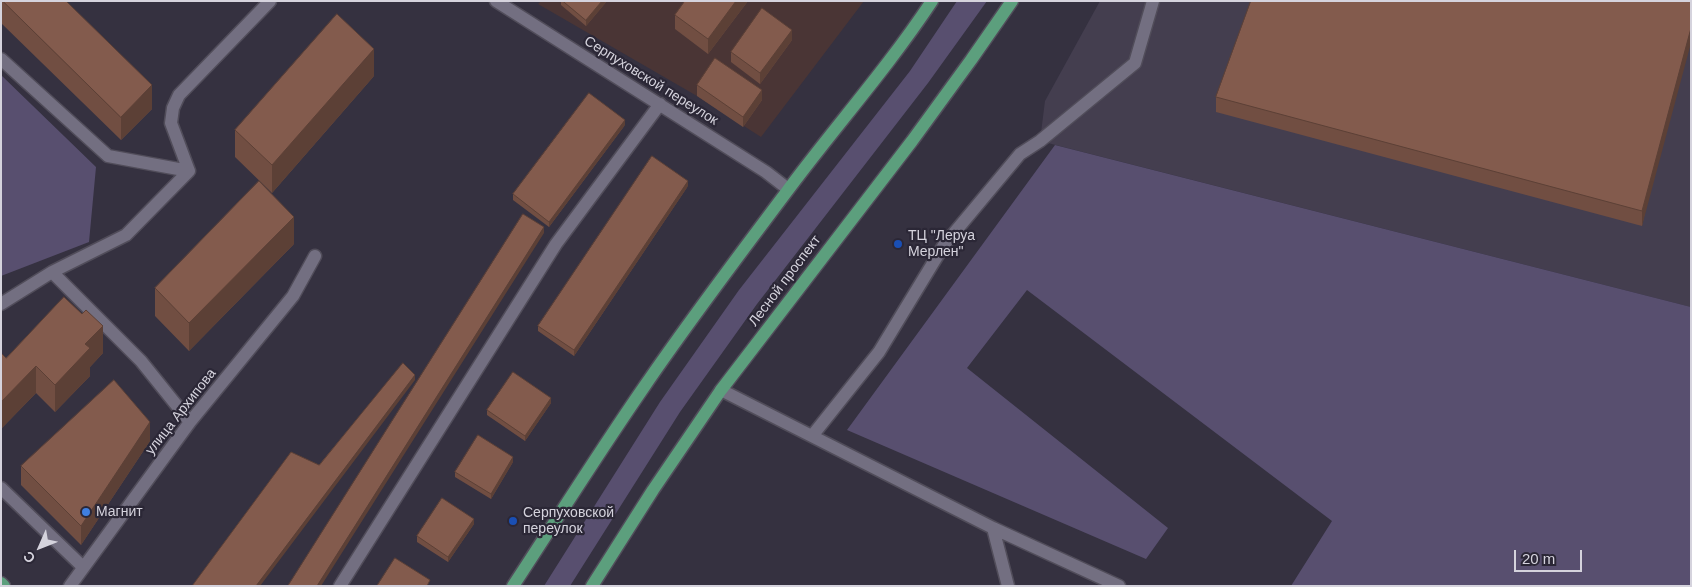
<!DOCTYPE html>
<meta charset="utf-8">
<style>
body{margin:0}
#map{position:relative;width:1692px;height:587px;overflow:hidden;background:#353140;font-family:Helvetica,sans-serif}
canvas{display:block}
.frame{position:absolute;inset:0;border:2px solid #d5d3dd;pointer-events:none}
.north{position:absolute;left:15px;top:522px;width:50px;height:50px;-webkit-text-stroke:4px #2b2736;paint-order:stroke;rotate:226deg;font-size:14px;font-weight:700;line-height:20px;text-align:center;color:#d5d3dd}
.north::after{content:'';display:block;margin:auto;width:18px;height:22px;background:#d5d3dd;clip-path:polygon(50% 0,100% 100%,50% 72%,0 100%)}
.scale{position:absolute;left:1514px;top:550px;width:68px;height:22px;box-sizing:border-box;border:2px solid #d5d3dd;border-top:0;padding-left:6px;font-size:15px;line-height:18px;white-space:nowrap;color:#d5d3dd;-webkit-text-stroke:4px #2b2736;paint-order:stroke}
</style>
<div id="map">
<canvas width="1692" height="587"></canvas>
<div class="frame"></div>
<div class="north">С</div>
<div class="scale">20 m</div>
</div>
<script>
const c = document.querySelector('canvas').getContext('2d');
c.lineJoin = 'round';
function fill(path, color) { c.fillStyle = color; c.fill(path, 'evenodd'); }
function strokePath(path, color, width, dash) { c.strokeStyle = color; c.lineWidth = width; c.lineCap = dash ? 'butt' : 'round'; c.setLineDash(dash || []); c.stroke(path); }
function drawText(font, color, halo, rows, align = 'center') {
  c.font = font + ' Helvetica,sans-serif'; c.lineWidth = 4.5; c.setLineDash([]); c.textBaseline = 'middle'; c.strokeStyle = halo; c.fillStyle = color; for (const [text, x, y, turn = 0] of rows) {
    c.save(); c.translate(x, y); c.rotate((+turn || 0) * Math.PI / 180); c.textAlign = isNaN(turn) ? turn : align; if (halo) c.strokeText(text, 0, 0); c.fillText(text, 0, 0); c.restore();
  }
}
fill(new Path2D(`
 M1100,1H1691V307L1040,141L1045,101Z`), '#443e4f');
fill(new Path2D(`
 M541,1H864L761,137L697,96L538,4Z`), '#4a3535');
fill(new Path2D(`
 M957,1H987L928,83L757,304L680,412L570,586H544L660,402L739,290L910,71Z
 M1,75L96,167L89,242L1,276Z
 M1055,145L1691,307V586H1291L1332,521L1027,290L967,368L1168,528L1146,559L847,430Z`), '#584f6f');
const minor = new Path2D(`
 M496,1L766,172L788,189
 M1,59L108,156L189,171L126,235L52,272L1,304
 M189,171L171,123L173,108L179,95L270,1
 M52,272L141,361L190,422
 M721,390L993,528L1008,586
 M812,436L879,352L944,245L1020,154L1040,141L1135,63L1153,1
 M1,488L83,567
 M993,528L1119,586
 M70,586L190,422L293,296L315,256
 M340,586L556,244L660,104`);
const major = new Path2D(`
 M1,583L4,586
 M513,586C557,519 599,452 644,387C689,321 737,258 785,194C833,129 887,69 932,1
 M592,586L653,490L721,390L912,141L971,60L1012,1`);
strokePath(minor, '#514d5a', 15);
strokePath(major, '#514d5a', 15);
strokePath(minor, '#736f81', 12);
strokePath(major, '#5c9f7d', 12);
fill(new Path2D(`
 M1,1H66L152,109L121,140L1,23Z
 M561,1H607L586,26L561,5Z
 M748,1L708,54L675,29V15Z
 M1691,1L1642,226L1216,112V97Z
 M792,40L760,84L731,62V52Z
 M374,76L272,193L235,157V130Z
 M697,85L762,100L743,127L697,96Z
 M625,125L549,227L513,200V194Z
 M688,186L574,356L538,331V326Z
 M294,244L189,351L155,316V288Z
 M1,353L6,358L103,353L90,367V376L55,412L36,393L1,429Z
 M551,403L525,441L487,415V410Z
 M150,441L81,545L21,485V466Z
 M513,462L491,499L455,477V472Z
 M474,524L448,562L417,542V536Z`), '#714e42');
fill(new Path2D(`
 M602,1H607L586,26V20Z
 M736,1H748L708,54V39Z
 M1691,28V43L1642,226V211Z
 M792,30V40L760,84V73Z
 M374,49V76L272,193V165Z
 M152,85V109L121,140V117Z
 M762,90V100L743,127V117Z
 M625,120V125L549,227V222Z
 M688,181V186L574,356V350Z
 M294,217V244L189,351V323Z
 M544,227V233L321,586H317Z
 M103,326V353L90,367V376L55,412V385L85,344Z
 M36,366V393L1,429V402Z
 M415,375V380L260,586H256Z
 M551,398V403L525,441V436Z
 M150,422V441L81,545V526Z
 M513,457V462L491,499V494Z
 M474,519V524L448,562V557Z`), '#5c4036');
const building = new Path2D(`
 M3,1H66L152,85L121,117Z
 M563,1H602L586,20Z
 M685,1H736L708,39L675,15Z
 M1251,1H1691V28L1642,211L1216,97Z
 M762,8L792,30L760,73L731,52Z
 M337,14L374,49L272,165L235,130Z
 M715,58L762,90L743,117L697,85Z
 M589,93L625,120L549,222L513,194Z
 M652,156L688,181L574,350L538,326Z
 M259,181L294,217L189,323L155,288Z
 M523,214L544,227L317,586H288Z
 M64,297L82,314L86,310L103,326L85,344L90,348L55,385L36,366L1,402V353L6,358Z
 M403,363L415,375L256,586H192L291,452L319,465Z
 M513,372L551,398L525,436L487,410Z
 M114,380L150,422L81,526L21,466Z
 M478,435L513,457L491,494L455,472Z
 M442,498L474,519L448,557L417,536Z
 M395,558L430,580L427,586H377Z`);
fill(building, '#835b4d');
strokePath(building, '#5c4036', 1);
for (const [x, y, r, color] of [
 [898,244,5,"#1a4fb4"],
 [86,512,5,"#3f7fe0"],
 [513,521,5,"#1a4fb4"]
]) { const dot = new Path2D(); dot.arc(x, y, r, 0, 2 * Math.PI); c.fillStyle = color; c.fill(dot); strokePath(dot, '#2b2736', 2); }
drawText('14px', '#d5d3dd', '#2b2736', [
 ["Серпуховской переулок",651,81,32],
 ["Лесной проспект",785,281,-53],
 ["улица Архипова",181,412,-52]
]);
drawText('14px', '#d5d3dd', '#2b2736', [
 ["ТЦ \"Леруа",908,236],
 ["Мерлен\"",908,252],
 ["Магнит",96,512],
 ["Серпуховской",523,513],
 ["переулок",523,529]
], 'left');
</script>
